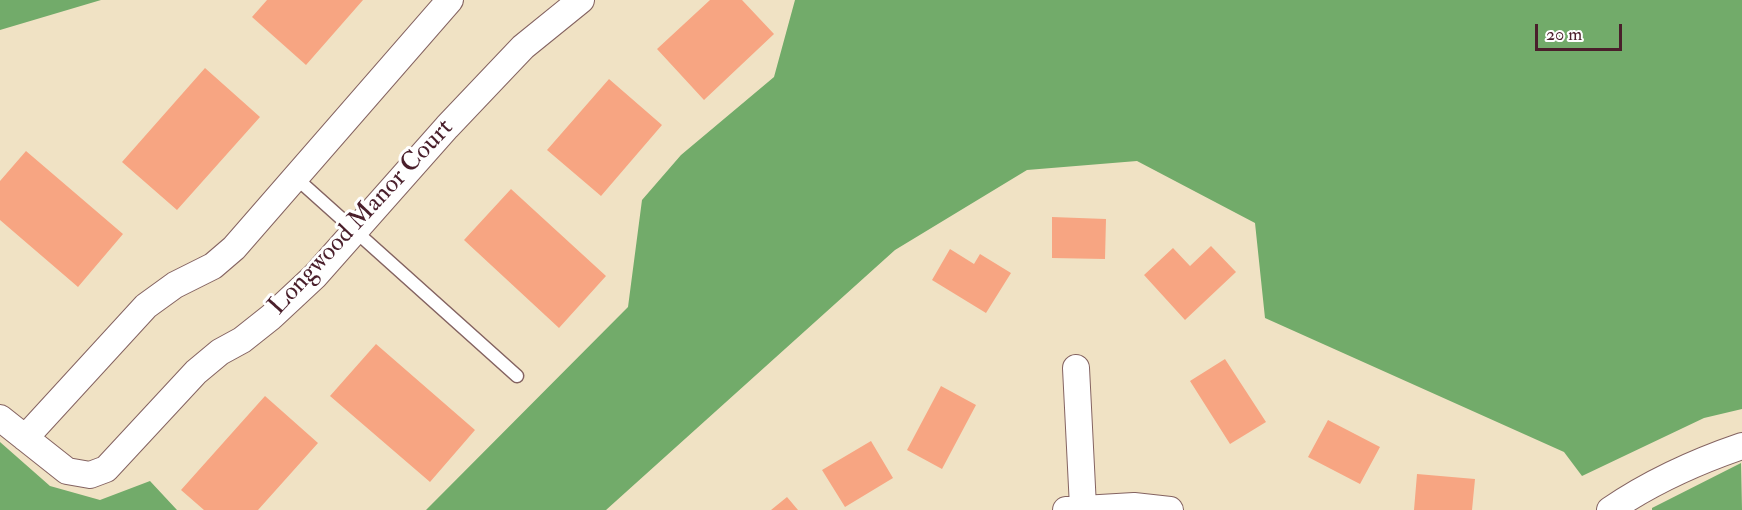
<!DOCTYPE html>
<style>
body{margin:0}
#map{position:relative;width:1742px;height:510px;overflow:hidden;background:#f0e2c4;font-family:"IM FELL Double Pica",serif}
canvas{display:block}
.scale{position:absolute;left:1535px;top:24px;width:87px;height:27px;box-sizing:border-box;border:3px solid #4a1f2b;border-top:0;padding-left:8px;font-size:18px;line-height:21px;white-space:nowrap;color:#4a1f2b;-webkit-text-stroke:4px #fff;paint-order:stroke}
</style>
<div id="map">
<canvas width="1742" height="510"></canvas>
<div class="scale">20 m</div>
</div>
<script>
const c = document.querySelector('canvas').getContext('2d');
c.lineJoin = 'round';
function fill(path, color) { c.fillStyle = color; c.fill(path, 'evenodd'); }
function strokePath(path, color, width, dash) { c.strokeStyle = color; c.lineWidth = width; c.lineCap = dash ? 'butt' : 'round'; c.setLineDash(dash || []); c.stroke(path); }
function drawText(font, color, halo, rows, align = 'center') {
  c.font = font + ' "IM FELL Double Pica",serif'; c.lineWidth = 6; c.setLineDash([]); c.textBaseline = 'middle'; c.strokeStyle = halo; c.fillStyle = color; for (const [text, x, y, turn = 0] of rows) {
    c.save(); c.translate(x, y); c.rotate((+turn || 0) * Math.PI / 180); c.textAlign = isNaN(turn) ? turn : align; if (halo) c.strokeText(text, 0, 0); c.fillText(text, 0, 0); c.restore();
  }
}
fill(new Path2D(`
 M0,0H101L0,30Z
 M795,0H1742V409L1704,418L1582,476L1564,452L1265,318L1255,223L1137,161L1027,170L895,250L606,510H426L628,307L642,200L681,155L774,77Z
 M0,442L50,486L100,500L150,481L177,510H0Z
 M1741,463L1742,510H1652V508Z`), '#72ab6a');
fill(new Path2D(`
 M267,0H363L306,65L252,17Z
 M710,0H742L774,34L704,100L657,49Z
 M205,68L260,117L177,210L122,162Z
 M609,79L662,125L601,196L547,150Z
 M26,151L123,234L78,287L0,220V181Z
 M511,189L606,276L559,328L464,240Z
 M1052,217L1106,219L1105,259L1052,258Z
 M1211,246L1236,272L1185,320L1144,275L1173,248L1190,266Z
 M950,249L974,264L980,254L1011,273L986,313L932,280Z
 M376,344L475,430L430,482L330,396Z
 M1225,359L1266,422L1230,444L1190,381Z
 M941,386L976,405L942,469L907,450Z
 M265,396L318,443L258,510H204L181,490Z
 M1328,420L1380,447L1360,484L1308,457Z
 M871,441L893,478L845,507L822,470Z
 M1417,474L1475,479L1472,510H1414Z
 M787,497L798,510H771Z`), '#f7a582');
const lane = new Path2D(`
 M295,177L517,376`);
const street = new Path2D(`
 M1076,368L1083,507
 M0,418L67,471L90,475L106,469L196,372L220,352L242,340L271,317L315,276L447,127L523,47L581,0
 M25,438L146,306L175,285L213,266L234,248L450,0
 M1066,510L1134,506L1170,510
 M1610,510C1651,482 1695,462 1742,446`);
strokePath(lane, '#846361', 15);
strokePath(street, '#846361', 28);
strokePath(lane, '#fff', 12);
strokePath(street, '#fff', 26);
drawText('26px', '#4a1f2b', '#fff', [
 ["Longwood Manor Court",362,218,-47]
]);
</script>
